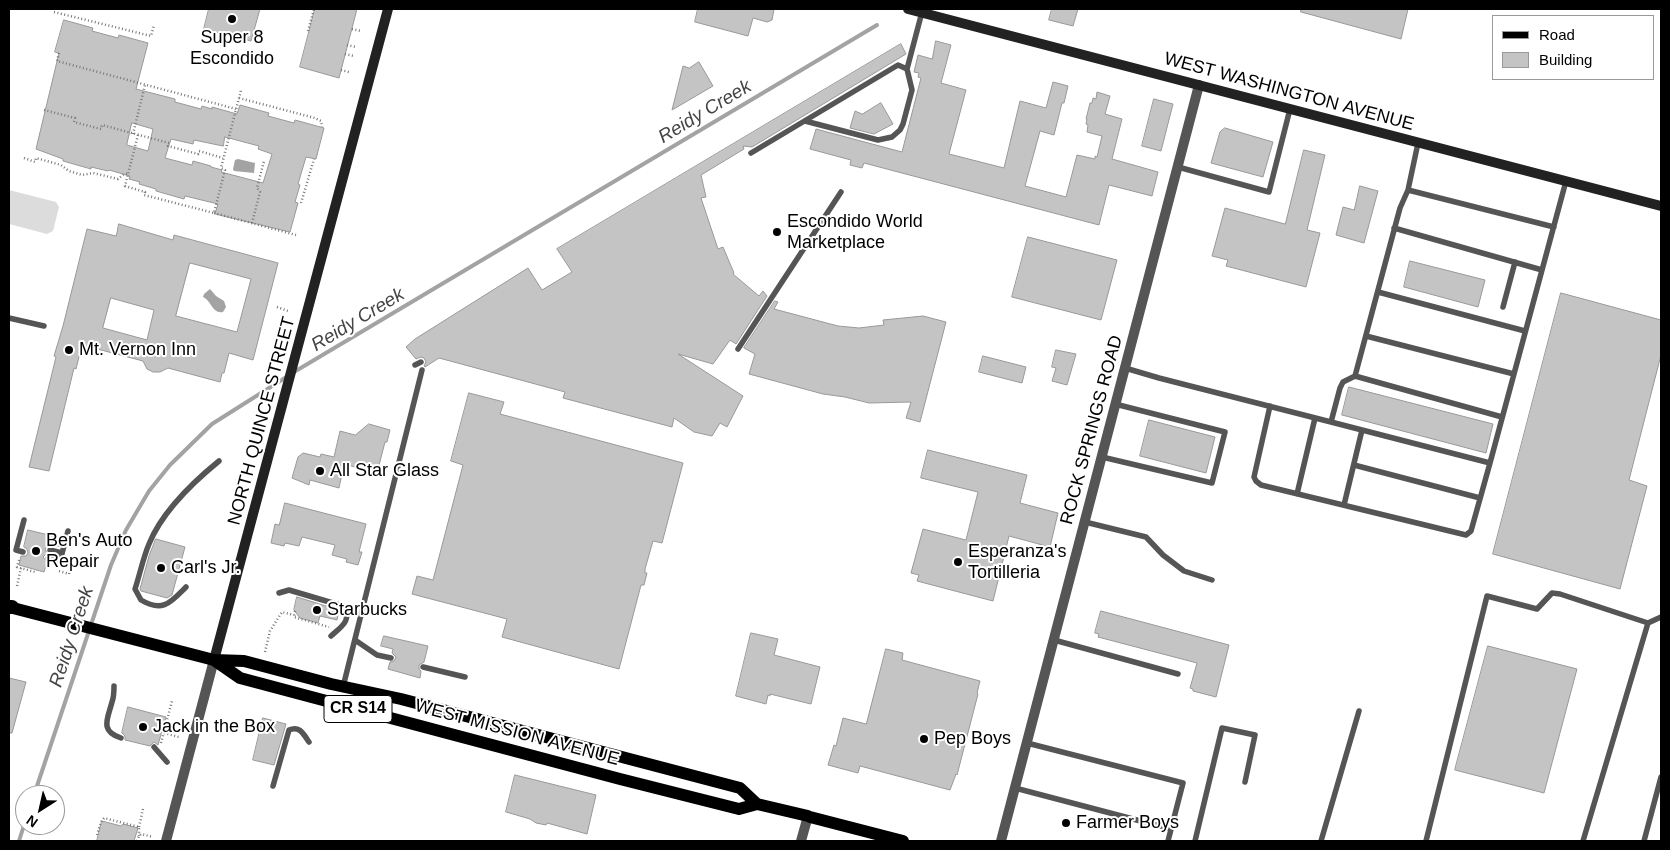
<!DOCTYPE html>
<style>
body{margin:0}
#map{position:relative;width:1670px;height:850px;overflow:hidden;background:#fff;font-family:Helvetica,sans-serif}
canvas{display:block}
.frame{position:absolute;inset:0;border:10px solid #000;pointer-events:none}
.legend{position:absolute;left:1492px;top:15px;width:162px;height:65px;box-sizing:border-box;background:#fff;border:1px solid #999;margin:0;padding:6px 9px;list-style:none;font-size:15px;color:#000}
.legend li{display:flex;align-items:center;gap:10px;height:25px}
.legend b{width:25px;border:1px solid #999}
.north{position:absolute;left:15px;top:785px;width:50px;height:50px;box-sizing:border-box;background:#fff;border:1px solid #999;border-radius:50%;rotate:215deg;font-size:14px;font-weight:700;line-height:20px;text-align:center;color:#000}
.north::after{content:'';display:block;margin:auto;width:18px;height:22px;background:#000;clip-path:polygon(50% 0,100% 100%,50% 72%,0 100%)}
</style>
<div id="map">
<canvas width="1670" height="850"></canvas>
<div class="frame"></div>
<ul class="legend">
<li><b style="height:6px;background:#000"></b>Road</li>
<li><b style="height:14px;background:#c4c4c4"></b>Building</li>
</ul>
<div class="north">N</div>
</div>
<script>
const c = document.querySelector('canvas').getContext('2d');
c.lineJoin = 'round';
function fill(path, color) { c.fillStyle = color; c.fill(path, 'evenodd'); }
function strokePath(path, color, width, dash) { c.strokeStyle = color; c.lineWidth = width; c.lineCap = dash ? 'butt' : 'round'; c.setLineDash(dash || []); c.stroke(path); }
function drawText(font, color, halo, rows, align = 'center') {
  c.font = font + ' Helvetica,sans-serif'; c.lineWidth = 4; c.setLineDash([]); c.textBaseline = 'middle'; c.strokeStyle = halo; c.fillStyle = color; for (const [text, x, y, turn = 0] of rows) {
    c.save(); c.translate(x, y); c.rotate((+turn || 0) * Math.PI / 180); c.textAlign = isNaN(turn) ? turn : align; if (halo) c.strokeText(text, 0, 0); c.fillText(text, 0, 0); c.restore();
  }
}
fill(new Path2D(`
 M9,190L56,202L59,207L53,231L47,234L9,224Z`), '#dcdcdc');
fill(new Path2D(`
 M238,159L255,163L254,173L234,171L233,169L235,160Z
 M210,289L216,296L224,301L226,307L223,312C212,314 212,301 203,297L204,294Z`), '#a3a3a3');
strokePath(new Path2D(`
 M294,372L877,25
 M34,795L111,565L126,530L149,491L170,465L212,424L288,376
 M19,841L25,822`), '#a3a3a3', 4);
const building = new Path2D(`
 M209,9H260L251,41L204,29Z
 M315,9H357L339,78L300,67Z
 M698,9H774L772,20L767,22L753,18L748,36L695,22Z
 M1052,9H1078L1073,26L1049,20Z
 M1301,9H1408L1401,39L1301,12Z
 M64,20L93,28L92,31L118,38L119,35L148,43L136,89L175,99V102L201,109L202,106L212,109V107L237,114L240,105L269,113L268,116L294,123L295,120L324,128L316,159L306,157L298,184L300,185L295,202L298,203L290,232L215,214L218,204L185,196L184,199L156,191V189L139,184L140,182L129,179L130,176L109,170L108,171L91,167V169L63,161V159L36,149L59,53L55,52ZM132,123L153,129L148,151L127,145ZM225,137L259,146L258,149L272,154L263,183L221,172L222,170L211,167V166L193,161L192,165L165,158L171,139L193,144L194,140L223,146Z
 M936,41L951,45L941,83L966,90L949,154L1004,168L1020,101L1046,108L1053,82L1068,86L1064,103H1062L1054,135L1040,131L1025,186L1066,197L1077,155L1095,159V156L1097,157L1102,136L1087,132L1088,125L1086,124L1087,119H1086L1090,103H1092L1093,98L1096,99L1097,92L1110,96L1105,114L1122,119L1112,159L1158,172L1152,196L1109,185L1099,225L864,163L862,168L850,165L851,160L810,149L816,129L902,152L921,78L918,77L919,73L914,72L918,55L932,59Z
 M901,44L906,54L752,147L743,146L744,149L701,175L706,197L701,198L718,249L723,247L734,273L733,274L759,296L763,291L767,296L736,344L730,340L713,364L678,354L743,396L727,427L720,423L712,436L694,432L674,418L672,427L563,398L565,392L439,358L425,367L424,366L426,362L424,358L421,357L416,359L406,347L415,339L528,268L542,290L572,272L557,249Z
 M699,62L713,86L672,110L683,66L689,68Z
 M1154,99L1173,104L1161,151L1142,146Z
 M881,103L893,124L874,134L850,128L855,111L862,114Z
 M1225,128L1273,142L1263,177L1211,163L1220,132Z
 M1304,150L1325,155L1307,230L1320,233L1306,287L1226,266L1228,260L1212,256L1225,208L1285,224Z
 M1360,186L1378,191L1364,243L1336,235L1343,207L1354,210Z
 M119,224L173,240L174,235L278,263L253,360L229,353L224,373H222L220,382L168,368L160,372H153L147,369L143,361L82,345L76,369L74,368L49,471L29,467L56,357L54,356L63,326L87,229L116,236ZM190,263L251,279L237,332L176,316ZM111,298L154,310L147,340L103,328Z
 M1028,237L1117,260L1101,320L1012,297Z
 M1410,261L1485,280L1478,307L1404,287Z
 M1561,293L1661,320V355L1629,480L1647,486L1620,589L1493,554Z
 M775,301L778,302L774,309L838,326L859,328L884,325L883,320L923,316L946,322L920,422L906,418L911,402L869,403L845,397L823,394L749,374L755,354L744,348Z
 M1056,350L1076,354L1067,385L1052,381L1056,368L1052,367Z
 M983,356L1026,367L1022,383L979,372Z
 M1349,387L1493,424L1486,453L1342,415Z
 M469,393L504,402L500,414L683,463L662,543L653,541L645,569V573H647L644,585H641L619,669L502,637L507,619L412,594L417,576L433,580L463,465L451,461Z
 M1149,420L1215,437L1206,473L1140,456Z
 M369,424L390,430L387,442H385L377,473L344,464L339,488L310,480L309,485L292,478L298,457L303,453L320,457L321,454L334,457L340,431L355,435Z
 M928,450L1027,475L1020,503L1058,513L1050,547L1009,536L993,601L917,581L919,575L911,573L923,529L966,540L978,492L921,478Z
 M285,503L366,524L359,552H362L358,565L346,562L347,559L332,555L335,545L302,537L299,546L285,543L284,546L271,543L275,524L279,525Z
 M28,530L53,536L48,540L49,545L45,549L47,553L43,557L47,562L44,572L19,565L21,556H26L28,553L27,549L24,547Z
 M156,539L185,547L172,595L167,598L141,591L140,589L149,556Z
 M297,597L339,610L337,620L320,616L318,623L300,618L294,610Z
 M1101,611L1229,645L1216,697L1193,691V689L1190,688L1197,663L1098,637L1099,634L1095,633Z
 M751,633L778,639L774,655L820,667L811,704L770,694V696L768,695L766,704L736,696Z
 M384,636L428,646L424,662L419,665V669L421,671L420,678L388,669L390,662L394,661L396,657L392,653L393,649L381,646Z
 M1488,646L1577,669L1544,793L1455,770Z
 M886,649L903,653L902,660L980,681L977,693L978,694L957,775L956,774L950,790L860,766L858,773L828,765L834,745L836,746L843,718L866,724Z
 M9,678L26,682L12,733H9Z
 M128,707L166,717L158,745L154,742L150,746L125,740V736L122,733Z
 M263,718L286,724L274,765L253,760Z
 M515,775L596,795L587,834L547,823L546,825L536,823L530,819L506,812Z
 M102,821L121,826L123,824L138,828L134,841H97Z`);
fill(building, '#c4c4c4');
strokePath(building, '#999', 1);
strokePath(new Path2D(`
 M54,12L151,36L154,25
 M352,29L361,31
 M308,31L314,9
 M347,45L356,47
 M59,53L57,61L236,109
 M345,54L354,56
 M341,70L349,72
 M239,98L315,118L321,121L322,127
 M44,110L75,118L74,122L101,129L102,125L169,143L168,146L198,154L199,151L223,158
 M133,134L145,85
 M138,135L125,186L145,192L144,195L214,213L225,170L221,168L241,90
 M24,158L35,162L36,158L61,165L69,171L82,175L93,173L118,179L124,174H128
 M301,203L314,159
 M214,213L296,235
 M252,223L260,192L257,188L264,161
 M277,307L288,311
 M19,560L17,567L35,572L36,570
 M59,571L69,574L71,564
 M17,586L21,568
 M295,611L294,617L329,627
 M265,652L270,631L282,612L294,615
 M164,733L179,737
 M161,743L172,701
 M139,827L143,809
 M97,835L101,822L104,818L139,827V836
 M137,841L139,836L141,834L153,837`), '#777', 2.5, [1, 2.5]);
strokePath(new Path2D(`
 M907,69L922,12
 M1418,143L1408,190L1400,208L1355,376L1343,382L1340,388L1331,422L1490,463L1566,181
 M751,153L898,65L907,69L912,90L903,124L900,130L892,137L878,140L805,121
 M1178,167L1269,192L1290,109
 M1408,190L1554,227
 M1394,228L1542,270
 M1378,292L1525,331
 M1503,307L1515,262
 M9,318L44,326
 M1366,336L1514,374
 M738,349L841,192
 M415,365L421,362
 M1125,368L1159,378L1331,422
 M1355,376L1502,417
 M1270,406L1254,477L1256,481L1261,485L1466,535L1471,531L1490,463
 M1102,457L1212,483L1225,432L1115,404
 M1354,465L1480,498
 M1297,494L1315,418
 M1344,505L1362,430
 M1085,522L1146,537L1163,555L1184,571L1212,580
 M52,542L64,545
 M50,550L62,553
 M23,552L16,550L24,520
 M48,558L60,561L68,531
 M186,587C171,602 163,613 141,600L135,589C140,574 143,558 149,544C162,512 192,483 219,461
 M279,593L289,590L343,606C353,620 341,627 331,636
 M355,640L377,655L391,658
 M1054,640L1178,674
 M423,667L465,677
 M114,686C114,691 114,697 112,702C108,718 99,731 121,738
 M343,687L422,370
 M1027,743L1183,783L1168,841
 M154,747L167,762
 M273,786L289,730C300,725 304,735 309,742
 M1015,788L1171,829
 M1195,841L1222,728L1255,735L1245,782
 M1321,841L1359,711
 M1426,841L1487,596L1537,609L1552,593L1560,594L1648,623
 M1583,841L1648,623L1661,617
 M1644,841L1661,777`), '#555', 5.5);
strokePath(new Path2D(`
 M801,841L808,816`), '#555', 10);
strokePath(new Path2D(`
 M166,841L214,660
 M1001,841L1199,85`), '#555', 10);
strokePath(new Path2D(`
 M908,9L1661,206
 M214,660L388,9`), '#222', 10);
strokePath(new Path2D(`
 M9,607L214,660L244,661L331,684L401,699L740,788L757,804L808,816
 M214,660L240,678L620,779L739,809L757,804
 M810,817L903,841`), '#000', 12);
strokePath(new Path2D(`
 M9,607H12`), '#000', 14);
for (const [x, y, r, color] of [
 [232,19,5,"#000"],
 [777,232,5,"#000"],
 [69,350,5,"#000"],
 [320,471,5,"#000"],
 [36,551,5,"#000"],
 [958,562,5,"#000"],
 [161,568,5,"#000"],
 [317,610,5,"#000"],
 [143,727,5,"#000"],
 [924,739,5,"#000"],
 [1066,823,5,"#000"]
]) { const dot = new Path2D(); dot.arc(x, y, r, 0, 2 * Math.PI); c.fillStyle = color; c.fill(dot); strokePath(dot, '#fff', 2); }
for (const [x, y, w] of [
 [358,709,68]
]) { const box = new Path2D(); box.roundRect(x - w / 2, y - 13.5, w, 27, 4); c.fillStyle = '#fff'; c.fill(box); strokePath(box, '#000', 1); }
drawText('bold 16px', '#000', null, [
 ["CR S14",358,709]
]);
drawText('18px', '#000', '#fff', [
 ["Super 8",232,38,"center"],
 ["Escondido",232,59,"center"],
 ["Escondido World",787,222],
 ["Marketplace",787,243],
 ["Mt. Vernon Inn",79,350],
 ["All Star Glass",330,471],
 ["Ben's Auto",46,541],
 ["Repair",46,562],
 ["Esperanza's",968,552],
 ["Tortilleria",968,573],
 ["Carl's Jr.",171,568],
 ["Starbucks",327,610],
 ["Jack in the Box",153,727],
 ["Pep Boys",934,739],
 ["Farmer Boys",1076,823]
], 'left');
drawText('18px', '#000', '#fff', [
 ["WEST WASHINGTON AVENUE",1289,92,15],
 ["NORTH QUINCE STREET",262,421,-75],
 ["ROCK SPRINGS ROAD",1092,430,-75],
 ["WEST MISSION AVENUE",517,733,15]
]);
drawText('italic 19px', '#444', '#fff', [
 ["Reidy Creek",705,112,-31],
 ["Reidy Creek",358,320,-31],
 ["Reidy Creek",72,637,-72]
]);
</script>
